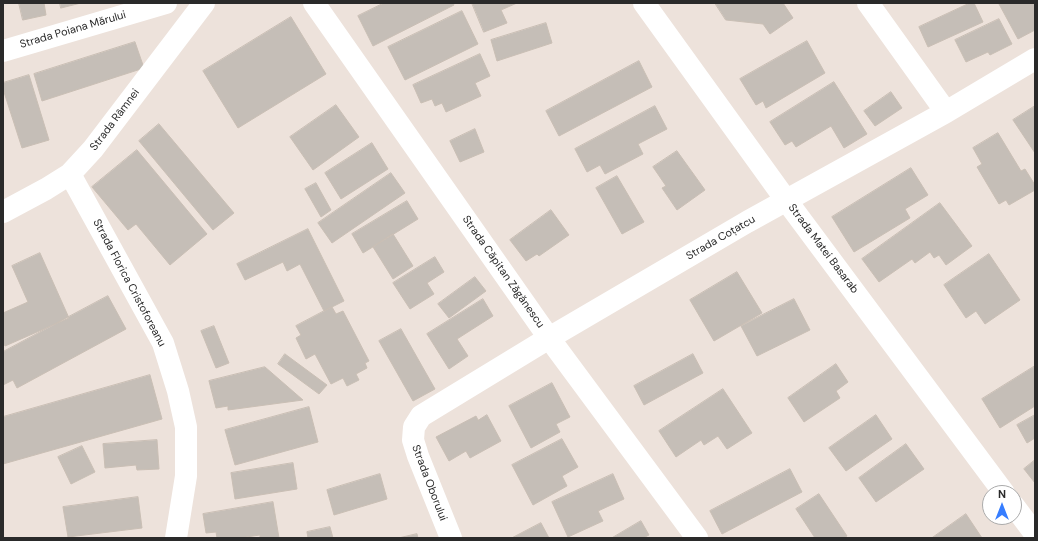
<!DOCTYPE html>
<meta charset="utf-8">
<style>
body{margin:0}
#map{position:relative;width:1038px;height:541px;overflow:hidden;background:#ede2db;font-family:"DM Sans",sans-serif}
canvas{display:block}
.frame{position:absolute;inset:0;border:4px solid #2a2a2a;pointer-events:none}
.north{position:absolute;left:982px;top:485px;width:40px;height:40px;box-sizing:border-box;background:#fff;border:1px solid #aaa;border-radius:50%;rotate:0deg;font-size:11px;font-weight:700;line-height:16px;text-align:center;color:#2a2a2a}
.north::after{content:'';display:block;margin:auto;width:14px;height:18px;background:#367dff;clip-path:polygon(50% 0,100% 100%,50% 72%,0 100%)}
</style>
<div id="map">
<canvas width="1038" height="541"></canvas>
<div class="frame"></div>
<div class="north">N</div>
</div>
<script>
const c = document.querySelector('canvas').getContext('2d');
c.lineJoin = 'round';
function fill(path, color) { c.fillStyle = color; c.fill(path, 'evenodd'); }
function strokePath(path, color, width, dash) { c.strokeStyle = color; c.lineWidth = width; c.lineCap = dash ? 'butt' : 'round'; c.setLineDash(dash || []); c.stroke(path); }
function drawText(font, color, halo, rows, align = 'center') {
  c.font = font + ' "DM Sans",sans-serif'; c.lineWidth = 3; c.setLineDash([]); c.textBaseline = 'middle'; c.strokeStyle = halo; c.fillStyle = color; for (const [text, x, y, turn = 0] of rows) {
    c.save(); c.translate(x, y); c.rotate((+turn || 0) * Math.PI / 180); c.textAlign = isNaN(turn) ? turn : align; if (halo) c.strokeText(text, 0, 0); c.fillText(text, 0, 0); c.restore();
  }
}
const building = new Path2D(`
 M19,3H44L46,15L23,20Z
 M60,3H81L61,8Z
 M384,3H453L454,5L373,46L358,16Z
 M472,3H517L501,10L507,23L484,32Z
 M715,3H783L793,18L770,34L763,24L726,20Z
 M970,3H974L983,22L928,47L919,27Z
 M1001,3H1035V30L1018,39L999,4Z
 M462,11L478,44L405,80L388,47Z
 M291,17L326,74L238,128L203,71Z
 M999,19L1012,44L990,55L988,52L966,62L955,40Z
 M546,23L552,43L497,61L491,40Z
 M807,41L825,73L766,108L763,101L756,105L740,79Z
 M135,42L144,68L42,101L34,74Z
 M480,54L490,76L475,83L481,96L446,112L442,103L435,106L432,99L421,103L413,85Z
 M639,61L652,87L559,136L546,111Z
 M29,75L49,140L22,148L3,89V83Z
 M834,82L867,134L844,148L831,126L796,147L792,141L785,145L770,122Z
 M891,92L902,108L875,126L864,111Z
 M336,105L359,137L313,170L290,137Z
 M655,106L667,129L638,144L643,154L605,174L600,165L587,172L575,149Z
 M1035,106V153L1013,120Z
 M159,124L234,213L213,230L139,141Z
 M475,129L484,152L460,162L450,141Z
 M998,133L1021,171L1025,169L1035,185V190L1009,205L1006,200L999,204L977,167L982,164L973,148Z
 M372,143L388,169L341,199L325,173Z
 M137,150L207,234L170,265L136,224L128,230L92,187Z
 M677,151L705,190L677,210L662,188L666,186L653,167Z
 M911,168L928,195L905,209L910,218L854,252L832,217Z
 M391,173L405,193L332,243L318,223Z
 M617,176L644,222L622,234L596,188Z
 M316,183L331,210L321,217L305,189Z
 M407,201L418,219L363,253L352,234Z
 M940,203L972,246L946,265L939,255L934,258L930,252L915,263L912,259L879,282L862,259Z
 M551,210L569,235L539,256L537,254L526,261L510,240Z
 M308,229L344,301L324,311L300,264L287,271L283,262L245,280L237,264Z
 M393,234L413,266L393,279L373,247Z
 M40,253L69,318L5,346L3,342V313L28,302L12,266Z
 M989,254L1020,300L985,324L976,311L966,318L944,285Z
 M435,257L444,272L427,283L434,294L410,309L393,283Z
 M737,272L762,313L714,341L690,300Z
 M475,277L486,291L449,318L438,304Z
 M108,296L126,329L17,388L13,380L3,385V352Z
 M483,299L493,316L457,339L468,356L449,369L427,334Z
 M794,299L810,330L757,356L741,326Z
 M332,307L336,314L343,311L369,361L365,363L367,368L356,374L359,380L347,386L343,378L331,384L315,354L306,359L296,338L301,335L296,326Z
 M214,326L229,363L216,368L201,331Z
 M401,329L435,389L413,401L379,341Z
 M285,354L327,385L319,394L278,364Z
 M693,354L703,373L644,405L634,386Z
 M836,364L848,382L836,391L840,398L804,422L788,398Z
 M1035,366V406L1000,428L982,399Z
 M265,367L303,400L228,410V406L216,408L209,381Z
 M150,375L162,419L3,464V417Z
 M552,383L570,417L556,424L560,432L531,448L509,406Z
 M723,389L752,433L727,449L718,436L704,445L701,440L676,457L659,431Z
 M309,407L318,442L235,465L225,430Z
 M487,415L501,441L470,458L466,451L449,461L436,437L476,416L478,420Z
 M876,415L892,439L846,471L829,448Z
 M1035,415V438L1027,443L1017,425Z
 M562,439L578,467L562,476L567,486L533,505L512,465Z
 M157,440L159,469L137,470L136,465L105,468L103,444Z
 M906,444L924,469L876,502L859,478Z
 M82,446L95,472L71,484L58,457Z
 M1035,460V483L1024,469Z
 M293,463L297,489L235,499L231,473Z
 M790,469L802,492L722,534L710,511Z
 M380,474L387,499L334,515L327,490Z
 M613,474L624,499L598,511L603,521L568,537L552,502Z
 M819,494L847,536L843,538H815L796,509Z
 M138,497L142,528L68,537L63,507Z
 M273,502L279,538H260V535L239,538H217L216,532L206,533L203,514Z
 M966,514L982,538H932Z
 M641,521L649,535L643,538H612Z
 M541,523L549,538H512Z
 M330,527L333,538H308L307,532Z
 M417,534L418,538H399Z`);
fill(building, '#c5beb7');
strokePath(building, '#c9beb4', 1);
strokePath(new Path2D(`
 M314,3L549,338L697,538
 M644,3L786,200L1004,493
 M868,3L946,112
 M3,51L166,3
 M70,174L163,343L178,391L186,427V476L176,538
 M3,212L46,189L70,174L93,149L204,3
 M1014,506L1035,534
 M451,538L418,456L413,440L414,427L421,416L549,338L747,222L946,112L1035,59`), '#fff', 22);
drawText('11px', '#2a2a2a', '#fff', [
 ["Strada Poiana Mărului",73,30,-16],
 ["Strada Râmnei",115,120,-53],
 ["Strada Coțatcu",721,238,-30],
 ["Strada Matei Basarab",823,249,53],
 ["Strada Căpitan Zăgănescu",503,272,55],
 ["Strada Florica Cristoforeanu",129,283,62],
 ["Strada Oborului",429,483,69]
]);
</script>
